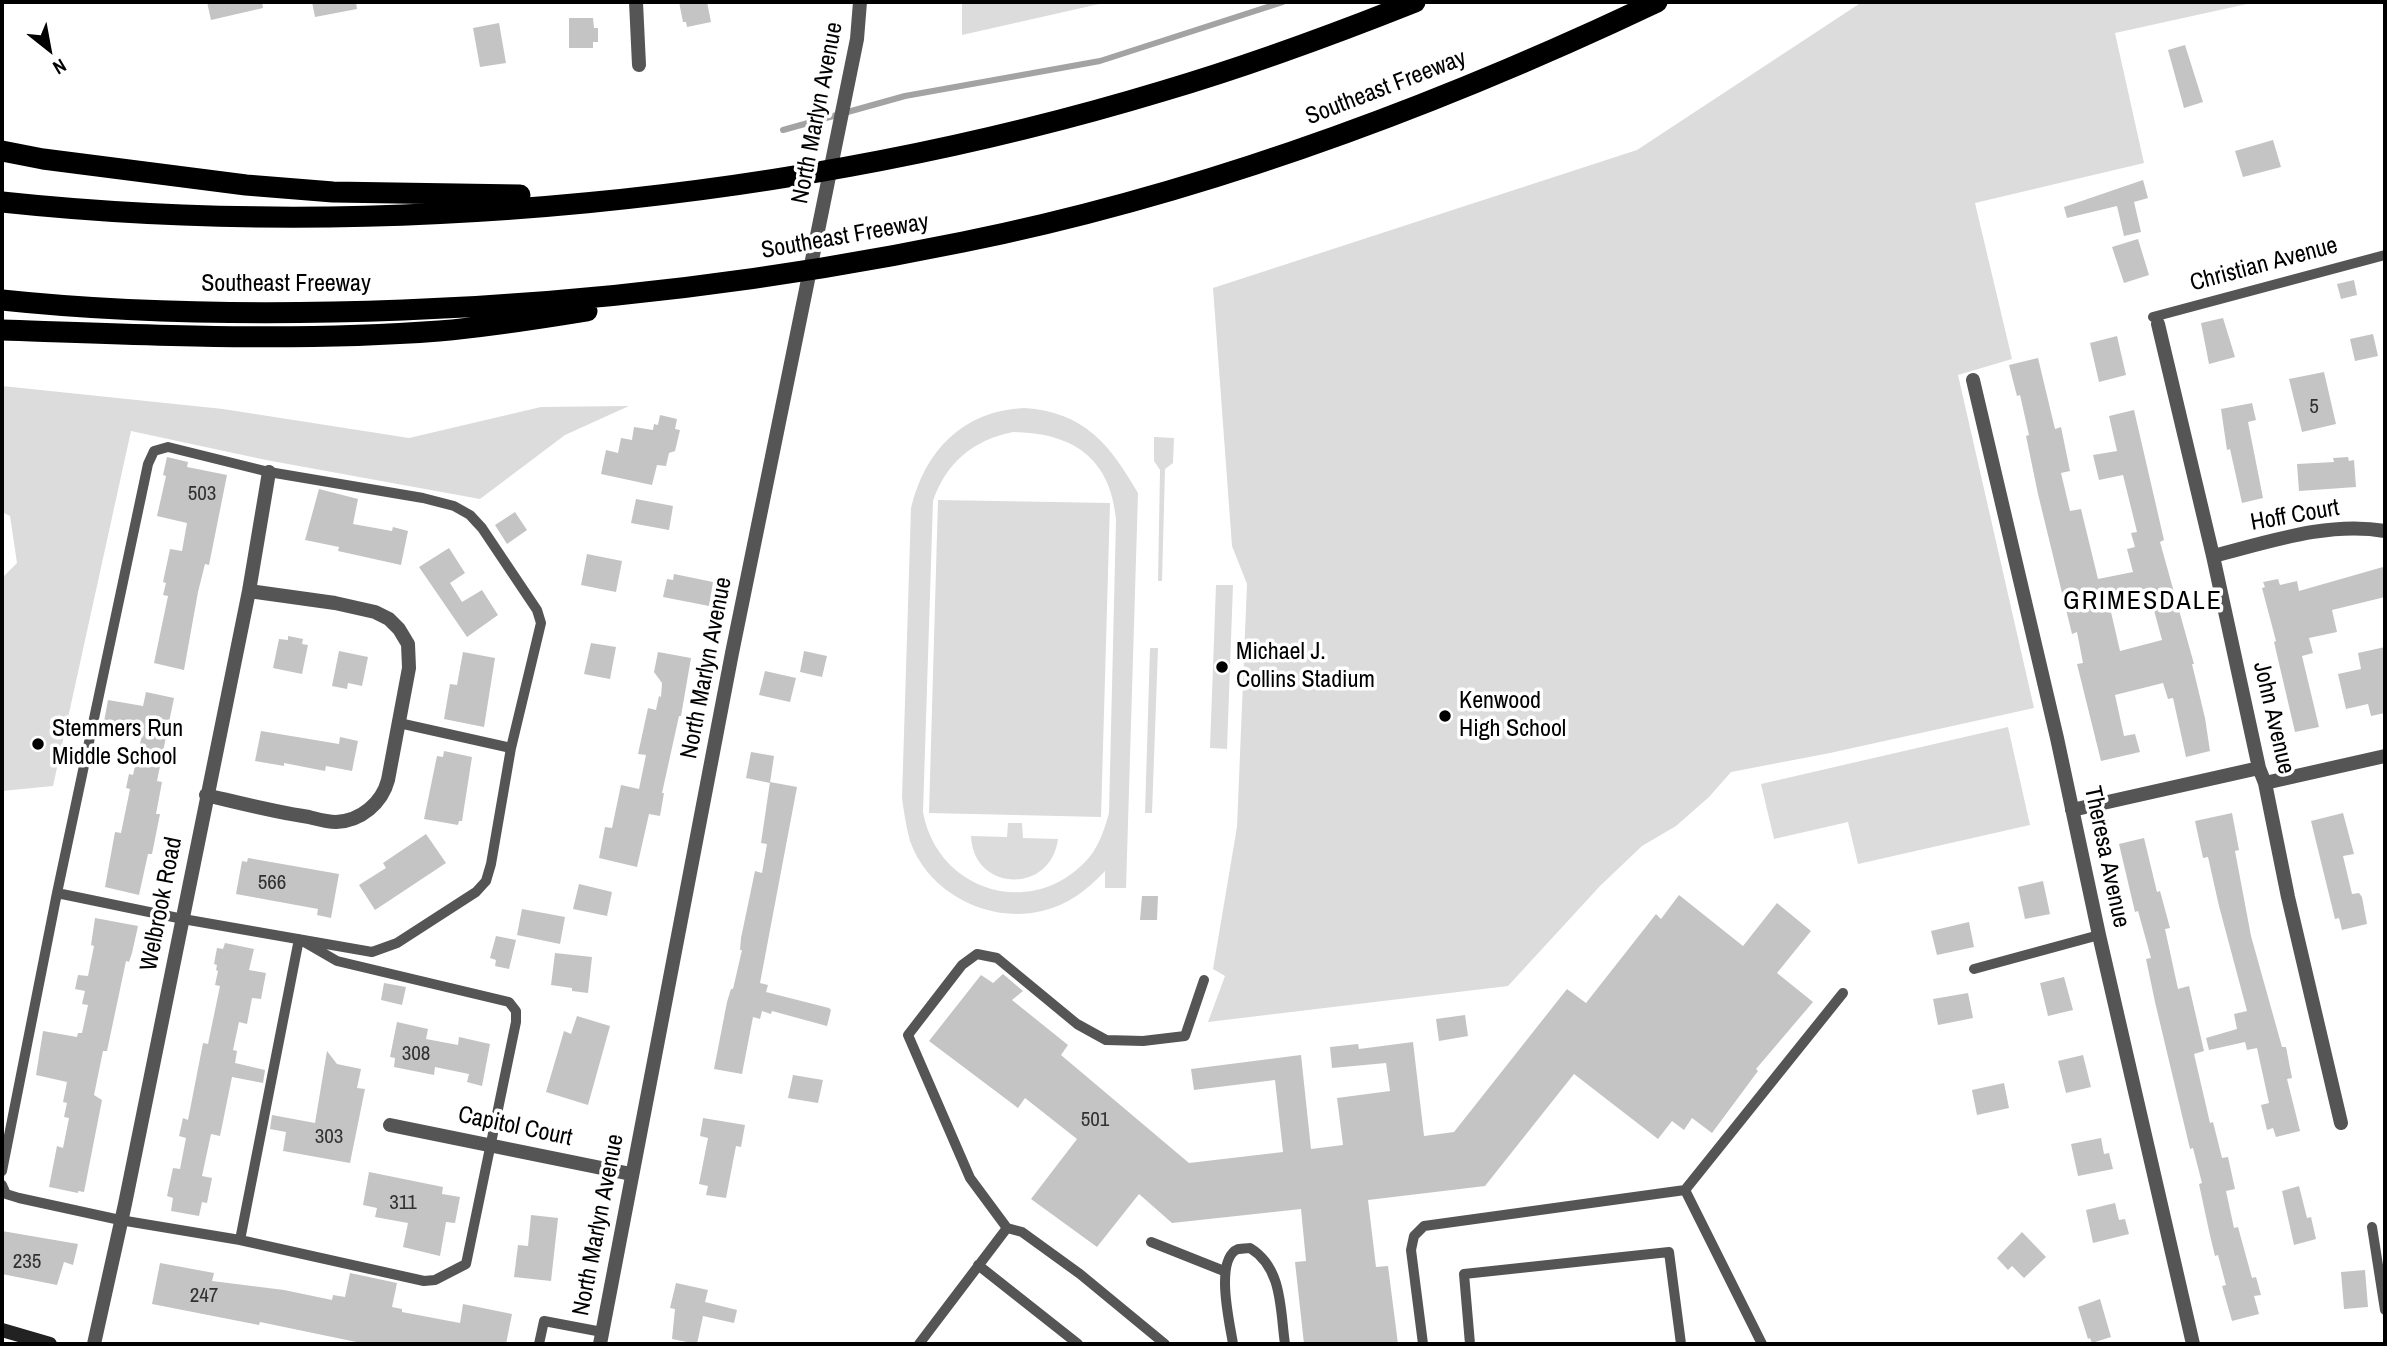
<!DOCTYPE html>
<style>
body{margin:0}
#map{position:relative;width:2387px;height:1346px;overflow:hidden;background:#fff;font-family:"Archivo Narrow",sans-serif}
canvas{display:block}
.frame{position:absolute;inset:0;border:4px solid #000;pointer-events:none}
.north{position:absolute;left:14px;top:14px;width:70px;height:70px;-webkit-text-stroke:5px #fff;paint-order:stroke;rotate:149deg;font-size:19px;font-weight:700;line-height:28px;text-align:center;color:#000}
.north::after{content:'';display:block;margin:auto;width:24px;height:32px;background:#000;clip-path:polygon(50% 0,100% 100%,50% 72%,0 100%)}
</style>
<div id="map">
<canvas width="2387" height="1346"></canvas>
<div class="frame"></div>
<div class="north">N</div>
</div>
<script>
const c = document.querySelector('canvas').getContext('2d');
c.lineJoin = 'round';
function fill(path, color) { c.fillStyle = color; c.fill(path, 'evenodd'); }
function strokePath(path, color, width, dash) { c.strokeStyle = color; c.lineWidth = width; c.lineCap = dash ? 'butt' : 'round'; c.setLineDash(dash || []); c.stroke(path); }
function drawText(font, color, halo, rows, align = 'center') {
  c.font = font + ' "Archivo Narrow",sans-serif'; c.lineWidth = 7; c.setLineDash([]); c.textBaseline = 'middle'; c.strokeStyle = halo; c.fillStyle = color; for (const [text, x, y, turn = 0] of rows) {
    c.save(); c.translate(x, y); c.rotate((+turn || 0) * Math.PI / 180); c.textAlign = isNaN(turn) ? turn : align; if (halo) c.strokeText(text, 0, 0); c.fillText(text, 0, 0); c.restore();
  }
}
fill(new Path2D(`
 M962,2H1108L962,35Z
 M1862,2H2256L2115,33L2144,163L1975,203L2012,359L1958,375L2034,708L1830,753L1731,772L1709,797L1676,826L1642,846L1600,886L1508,986L1208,1022L1225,976L1213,969L1237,827L1247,584L1232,546L1213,288L1637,150Z
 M2,386L223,409L409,438L541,407L629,406L565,435L480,499L266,460L131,431L53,786L2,791V578L17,563L10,516L2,512Z
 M1024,408C1085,412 1110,445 1138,493L1126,888H1105V871C1087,890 1068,905 1042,911C989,924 928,893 910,841C906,827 904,812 902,798L911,508C925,450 963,411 1024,408ZM1013,432C1072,433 1110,457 1116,519L1109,813C1104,831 1098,849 1085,862C1029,920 937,890 923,812L933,501C946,463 973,440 1013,432Z
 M1154,437L1174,438L1173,463L1165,469L1162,581H1158L1160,470L1154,461Z
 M938,500L1110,503L1101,817L929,813Z
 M1216,585H1233L1227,749L1210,748Z
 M1150,648H1158L1152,813H1145Z
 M2008,727L2030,825L1858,864L1848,822L1774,839L1761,784Z
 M1008,823H1022L1023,838L1058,839C1051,895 973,892 971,836L1007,837Z`), '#dcdcdc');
strokePath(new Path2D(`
 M783,130L905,96L1100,61L1283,2`), '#a3a3a3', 6);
fill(new Path2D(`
 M207,2H262L263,8L211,20Z
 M312,2H356L357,9L315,17Z
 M679,2H707L711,22L687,27L686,22H683Z
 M569,18H593L594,28H598V42H593V48H569Z
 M499,23L506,63L480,67L473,28Z
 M2185,45L2203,102L2184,108L2168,50Z
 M2273,140L2281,167L2243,177L2235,151Z
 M2143,180L2148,198L2134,202L2141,232L2124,236L2117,206L2067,218L2064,207Z
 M2138,239L2149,275L2124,283L2112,247Z
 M2354,280L2357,295L2341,299L2337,284Z
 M2223,318L2235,357L2209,364L2201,323Z
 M2373,334L2378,356L2355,361L2350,339Z
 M2117,336L2126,375L2099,382L2090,343Z
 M2038,358L2055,429L2061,427L2070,471L2061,473L2070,511L2081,509L2098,579L2133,572L2127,549L2135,547L2131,533L2137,532L2123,475L2099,480L2093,455L2117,451L2109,416L2134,410L2164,540L2160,542L2194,664H2192L2205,718L2210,751L2186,757L2173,698L2168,699L2163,683L2115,695L2124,736L2135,734L2140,752L2101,761L2077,664L2083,663L2077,632L2072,634L2038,494L2026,436L2029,435L2020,395L2017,396L2009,365ZM2148,588L2162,640L2120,651L2108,599Z
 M2324,372L2336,424L2302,432L2289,379Z
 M2252,403L2256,420L2248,422L2263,498L2242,503L2230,449L2227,450L2221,409Z
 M660,415L677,419L675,429L680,430L675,451L669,453L666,466L657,465L652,485L601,474L606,450L618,453L621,438L632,440L634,427L653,430L654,424L658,425Z
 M167,457L188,462L187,467L227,475L209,565L205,564L198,592L184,670L154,663L168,596L163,595L166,583L163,582L170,549L182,551L187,523L157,516L166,476L163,475Z
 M2348,457L2349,461L2354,460L2356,487L2299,491L2297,464L2334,462L2333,458Z
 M319,489L358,499L353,524L392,531L393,527L408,531L401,565L338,551L339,547L305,540Z
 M636,499L673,506L669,530L631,523Z
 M515,512L527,530L507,544L495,525Z
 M449,548L465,573L450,583L462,602L482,590L498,615L467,637L419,567Z
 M587,554L622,561L616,592L581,585Z
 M2383,567L2385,597L2332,610L2337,632L2309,638L2313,653L2302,656L2319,727L2295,732L2274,642L2276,641L2262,588L2265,587L2263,582L2278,579L2280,585L2297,581L2299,591Z
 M674,574L713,582L709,606L663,597L667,579L673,580Z
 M288,636L303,639L302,644L308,645L302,674L273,668L279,639L288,640Z
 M591,643L616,647L610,679L584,674Z
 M2385,647V713L2371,716L2368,704L2346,709L2338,674L2361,669L2358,653Z
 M339,651L368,657L362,686L348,683L347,689L332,686Z
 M804,651L827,656L822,677L800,672Z
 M463,652L495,658L484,727L444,719L450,684L457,685Z
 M658,652L691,658L681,716H679L662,793H664L660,816L649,814L637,867L599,858L605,827L612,828L621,785L639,789L646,755L638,754L648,708L656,710L659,696L661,697L662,683L654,672Z
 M765,671L796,678L790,702L759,695Z
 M146,692L174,698L157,781L162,782L156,814H160L152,854H148L139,895L105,887L115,832L121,833L130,789L126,788L129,774L133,775L142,735L103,727L108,700L143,706Z
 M261,731L339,744L340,737L358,741L352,771L326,766L325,771L284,763V766L255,761Z
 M444,751L472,757L462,821H459L458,825L424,819L437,756L443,757Z
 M751,752L774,756L770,783L746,778Z
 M770,782L797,787L760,983L768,985L766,992L829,1008L831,1010L827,1026L772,1011L771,1014L762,1011L760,1019L753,1017L742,1074L714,1069L727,1002L731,989H733L742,950H740L741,938L755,871L762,873L767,844L761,843Z
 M2232,813L2239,850L2235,851L2251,936L2282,1047H2286L2292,1078L2287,1079L2300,1131L2276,1137L2273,1128L2267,1130L2261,1105L2269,1103L2257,1048L2247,1050L2245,1042L2209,1050L2206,1038L2237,1029L2234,1014L2247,1011L2219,906L2208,857L2203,858L2195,821Z
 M2343,813L2354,854L2343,856L2352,894L2359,893L2362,897L2367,924L2342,930L2339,918L2335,919L2311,821Z
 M426,834L446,863L375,910L359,885L386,868L383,863Z
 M2144,838L2157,892L2160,891L2170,928L2165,929L2178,989L2189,986L2204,1051L2194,1054L2210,1123L2213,1122L2222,1158L2228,1157L2235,1189L2226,1191L2234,1228L2238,1227L2252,1278L2256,1277L2261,1295L2254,1296L2259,1314L2232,1321L2222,1286L2226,1285L2218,1255L2215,1256L2209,1231L2199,1184L2202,1183L2193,1148L2190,1149L2155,1002L2146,959L2151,958L2138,911L2135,912L2119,844Z
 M248,858L339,874L331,918L317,915L318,909L236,894L242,861L247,862Z
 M2043,881L2050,914L2025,919L2018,887Z
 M579,884L612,892L607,916L573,909Z
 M1679,895L1743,946L1777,903L1811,931L1777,973L1813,1002L1756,1069L1758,1071L1712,1133L1692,1118L1684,1130L1672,1121L1658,1139L1574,1074L1485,1186L1368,1200L1376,1267L1388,1266L1398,1344H1304L1295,1262L1306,1261L1301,1209L1172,1223L1139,1194L1097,1247L1031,1199L1077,1139L1025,1098L1018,1108L929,1041L981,975L993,983L1003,974L1023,991L1012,1000L1068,1045L1061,1055L1189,1163L1283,1152L1275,1080L1194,1090L1191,1069L1301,1055L1311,1149L1343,1145L1337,1098L1390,1091L1386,1063L1332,1068L1330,1047L1358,1044L1359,1049L1413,1042L1424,1136L1454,1132L1567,989L1586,1003L1656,914L1661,919Z
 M1142,896H1158L1157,920H1140Z
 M522,909L565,917L560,944L517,935Z
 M95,918L138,926L132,953L129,962L126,961L107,1051H103L94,1095L102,1100L84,1192L78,1191V1193L49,1187L57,1146L63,1148L69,1118L64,1117L67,1103L63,1102L67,1082L36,1075L43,1031L77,1037L78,1033H82L88,1005L82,1004L85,991L75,989L78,975L88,976L94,946L91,945Z
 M1969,922L1974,947L1937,955L1931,931Z
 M496,936L516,940L509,969L495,966L496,960L490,958Z
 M225,943L254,949L249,970L266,973L261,999L252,998L247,1024L239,1022L233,1050L237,1051L235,1063L265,1070L263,1083L232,1077L220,1136L211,1134L202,1176L212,1178L207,1203L202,1202L199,1216L171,1211L173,1198L167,1196L173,1168L180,1169L186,1138L179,1136L183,1118L188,1120L203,1043L208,1044L220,986L215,985L218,971L216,970L217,965L214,964L217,948L223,949Z
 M555,953L592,957L588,993L572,991V988L551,985Z
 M2064,977L2073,1010L2048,1016L2040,983Z
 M384,983L406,987L402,1005L381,1000Z
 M1968,993L1973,1018L1938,1025L1933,999Z
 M1465,1015L1468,1036L1439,1041L1436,1019Z
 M577,1016L610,1026L588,1105L546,1092L564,1031L571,1034Z
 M397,1022L428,1029L426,1039L458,1045L459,1037L490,1044L482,1086L467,1082L469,1074L435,1067L434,1075L394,1067L395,1058L390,1057Z
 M327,1051L337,1064L361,1069L357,1088L365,1089L350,1163L283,1151L286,1132L270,1129L272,1115L315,1123Z
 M2083,1055L2091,1087L2066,1093L2058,1061Z
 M793,1075L823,1080L818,1103L788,1098Z
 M2004,1083L2009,1108L1977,1115L1972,1090Z
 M703,1118L745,1125L741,1147L736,1146L726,1198L706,1195L708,1186L699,1184L708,1138L700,1136Z
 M2101,1138L2104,1154L2109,1153L2113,1169L2078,1176L2071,1144Z
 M369,1172L443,1187L442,1194L460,1197L455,1223L446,1222L440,1256L403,1247L408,1223L375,1217L377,1208L363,1205Z
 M2299,1186L2307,1218L2311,1217L2316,1239L2294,1245L2282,1191Z
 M2115,1203L2119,1220L2125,1219L2129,1234L2093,1243L2086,1210Z
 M531,1215L558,1218L551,1281L514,1277L518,1245L528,1246Z
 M2,1231L78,1244L73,1265L64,1262L57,1285L2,1274Z
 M2022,1232L2046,1257L2024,1278L2012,1266L2008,1270L1997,1258Z
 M160,1263L214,1273L212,1281L284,1290L332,1300L333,1295L345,1297L350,1273L397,1283L392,1307L402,1309V1312L460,1323L463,1304L512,1314L506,1344H366L260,1322L259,1325L152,1304Z
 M2365,1270L2368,1307L2344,1309L2341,1272Z
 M676,1283L708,1290L705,1302L737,1310L734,1323L703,1316L697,1344L672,1339L675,1309L670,1308Z
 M2100,1299L2111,1337L2092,1343L2090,1338L2088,1339L2078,1307Z`), '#c4c4c4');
strokePath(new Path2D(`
 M2153,317L2385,255
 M168,447L269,472L423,498L454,506L470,515L482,528L537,610L541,623L511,748L491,864L486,881L476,892L397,943L372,952L183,919L57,893L148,464L154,451Z
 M399,723L511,748
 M1974,969L2099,935
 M2,1171L57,893
 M2,1185L6,1194L19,1198L120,1220L240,1240L424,1281L435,1280L466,1264L516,1022V1011L509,1002L337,961L299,939L240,1240
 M1685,1190L1762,1344
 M2372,1227L2385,1310
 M1151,1242L1224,1271
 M978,1265L1078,1344
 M539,1344L544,1321L602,1332
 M919,1344L1007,1228
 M1165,1344L1080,1274L1022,1232L1007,1228L970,1178L908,1035L962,965L977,954L997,958L1077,1024L1106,1040L1143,1041L1185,1036L1204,980
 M1233,1344C1230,1324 1214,1259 1238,1249C1239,1249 1249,1248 1250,1248C1283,1268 1280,1310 1285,1344
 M1423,1344L1411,1250L1414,1236L1424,1226L1685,1190L1843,993
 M1470,1344L1464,1274L1669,1252L1681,1344`), '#555', 10);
strokePath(new Path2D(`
 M636,2L639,65
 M2158,324L2213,556L2259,768L2265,783L2288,897L2341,1123
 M1973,380L2057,738L2099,935L2193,1344
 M2213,556C2269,542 2328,521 2385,531
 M2265,783L2385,756
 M206,795C240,803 274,812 309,817C317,819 327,822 336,822C361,821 382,803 388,780L409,668L408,644L399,629L389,619L375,612L335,603L249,591
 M2072,810L2259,768
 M390,1125L631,1174
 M94,1344L125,1204L249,591L269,472`), '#555', 14);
strokePath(new Path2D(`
 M600,1344L732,653L857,39L860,2`), '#555', 14);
strokePath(new Path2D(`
 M2,1330L50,1344`), '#222', 14);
strokePath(new Path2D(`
 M2,151L43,159L246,185L333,192L520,195
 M2,202C379,242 799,201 1163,91C1248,66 1332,35 1415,2
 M2,300C134,314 270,315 403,310C592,303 778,280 963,242C1201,194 1438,106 1657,2
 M2,330C147,335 294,342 439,331C488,327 538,319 587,311`), '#000', 21);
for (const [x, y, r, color] of [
 [1222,667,7,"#000"],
 [1445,716,7,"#000"],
 [38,744,7,"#000"]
]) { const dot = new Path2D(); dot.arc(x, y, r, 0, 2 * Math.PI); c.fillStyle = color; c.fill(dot); strokePath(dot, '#fff', 2.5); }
drawText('21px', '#313131', null, [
 ["5",2314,407],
 ["503",202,494],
 ["566",272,883],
 ["308",416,1054],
 ["501",1095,1120],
 ["303",329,1137],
 ["311",403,1203],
 ["235",27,1262],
 ["247",204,1296]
]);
drawText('24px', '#000', '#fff', [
 ["Southeast Freeway",1386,88,-21],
 ["North Marlyn Avenue",818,113,-79],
 ["Southeast Freeway",845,237,-10],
 ["Christian Avenue",2264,265,-15],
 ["Southeast Freeway",286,285],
 ["Hoff Court",2295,516,-10],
 ["North Marlyn Avenue",707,668,-79],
 ["John Avenue",2273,718,77],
 ["Theresa Avenue",2106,857,78],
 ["Welbrook Road",162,904,-79],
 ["Capitol Court",515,1127,12],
 ["North Marlyn Avenue",599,1225,-79]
]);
drawText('24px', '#000', '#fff', [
 ["Michael J.",1236,653],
 ["Collins Stadium",1236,681],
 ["Kenwood",1459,702],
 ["High School",1459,730],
 ["Stemmers Run",52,730],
 ["Middle School",52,758]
], 'left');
c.letterSpacing = '2px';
drawText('26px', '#000', '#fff', [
 ["GRIMESDALE",2143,602]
]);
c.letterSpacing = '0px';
</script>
